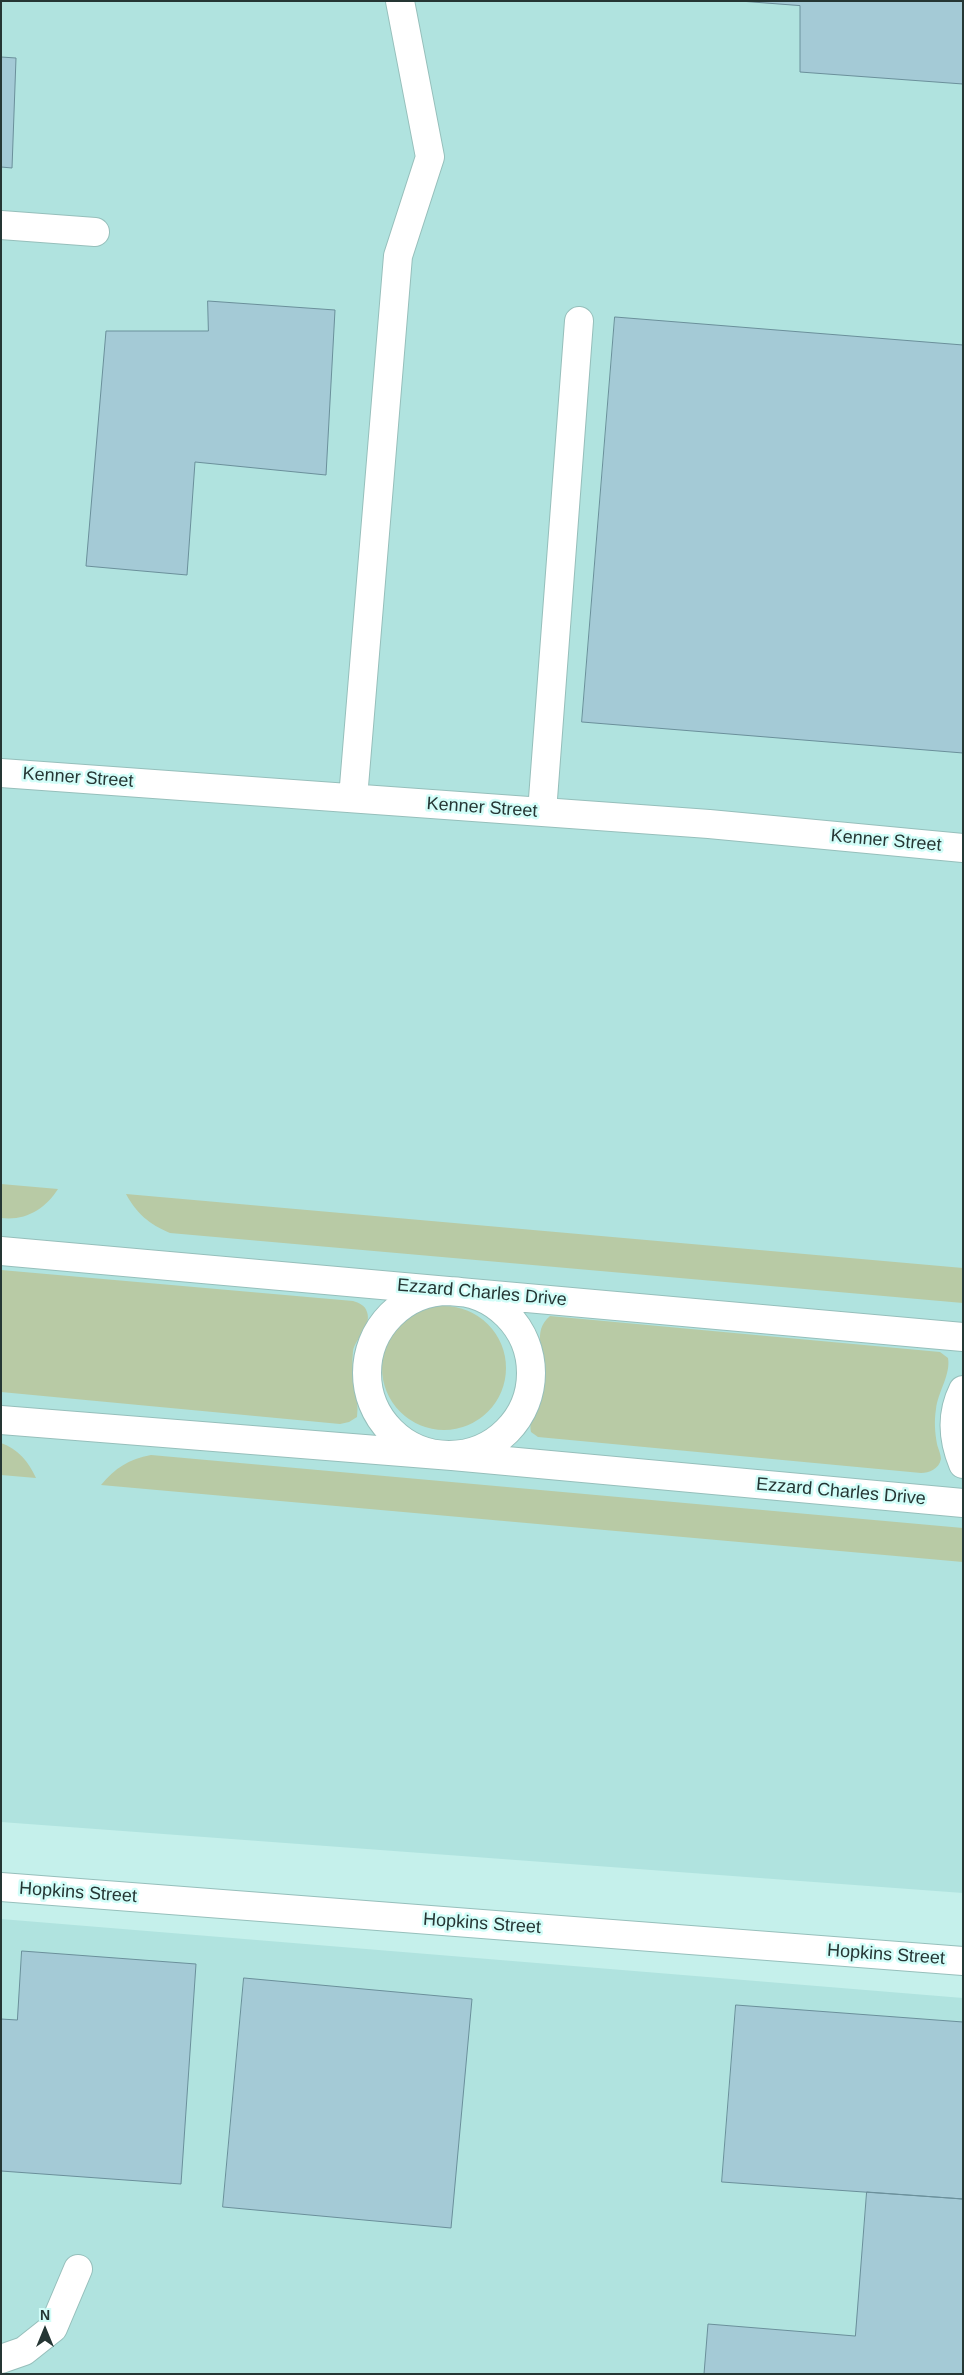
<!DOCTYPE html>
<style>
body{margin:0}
#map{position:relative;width:964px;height:2375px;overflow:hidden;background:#c5f0eb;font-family:Arial,sans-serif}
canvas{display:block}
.frame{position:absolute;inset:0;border:2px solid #253634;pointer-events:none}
.north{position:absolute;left:20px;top:2305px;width:50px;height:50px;-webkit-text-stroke:4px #d2fdf8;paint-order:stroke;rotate:0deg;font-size:14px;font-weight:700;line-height:20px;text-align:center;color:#253634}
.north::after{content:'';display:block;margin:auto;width:18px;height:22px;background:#253634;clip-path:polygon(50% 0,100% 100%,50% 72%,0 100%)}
</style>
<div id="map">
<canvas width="964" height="2375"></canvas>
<div class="frame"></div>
<div class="north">N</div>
</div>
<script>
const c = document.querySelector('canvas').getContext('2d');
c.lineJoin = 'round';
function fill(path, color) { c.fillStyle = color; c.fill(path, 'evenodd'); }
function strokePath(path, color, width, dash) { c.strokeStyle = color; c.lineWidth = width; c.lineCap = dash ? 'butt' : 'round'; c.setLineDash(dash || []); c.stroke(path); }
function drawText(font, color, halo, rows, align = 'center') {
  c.font = font + ' Arial,sans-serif'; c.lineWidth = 5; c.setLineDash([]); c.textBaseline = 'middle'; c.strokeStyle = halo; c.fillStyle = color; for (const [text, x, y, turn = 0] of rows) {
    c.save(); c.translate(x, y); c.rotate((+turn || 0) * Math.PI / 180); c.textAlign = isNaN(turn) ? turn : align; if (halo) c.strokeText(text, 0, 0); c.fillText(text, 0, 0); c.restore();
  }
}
fill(new Path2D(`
 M1,1H963V1893L1,1822Z
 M1,1919L963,1998V2374H1Z`), '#b0e3df');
fill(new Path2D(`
 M1,1184L58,1189C45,1209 26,1221 1,1218Z
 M126,1194L963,1268V1303L170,1233C149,1224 137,1214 126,1194Z
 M1,1270L353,1301C359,1303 365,1305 367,1312C372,1326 355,1339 353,1351C350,1374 360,1396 357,1417L349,1422L340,1424L1,1392Z
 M382 1368a62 62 0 1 1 124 0a62 62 0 1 1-124 0Z
 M550,1316L940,1352L948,1358C951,1374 938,1392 936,1409C934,1421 935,1433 937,1444C938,1448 941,1455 941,1459C939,1469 929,1473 921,1473L538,1437L531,1432C528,1416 542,1393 544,1375C545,1352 531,1332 550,1316Z
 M1,1443C18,1449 29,1462 36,1478L1,1475Z
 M151,1455L963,1528V1562L101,1485C115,1468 129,1459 151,1455Z`), '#b8caa5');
const building = new Path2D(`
 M740,1H963V84L800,72V6Z
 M1,57L16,58L12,168L1,167Z
 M208,301L335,310L326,475L195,462L187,575L86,566L106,331H208Z
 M615,317L963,345V753L582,722Z
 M22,1951L196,1964L181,2184L1,2171V2019L17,2020Z
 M244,1978L472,1999L451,2228L223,2207Z
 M736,2005L963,2022V2199L722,2182Z
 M867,2192L963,2199V2374H704L708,2324L855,2336Z`);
fill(building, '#a4cad6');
strokePath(building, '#6b909b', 1);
const minor = new Path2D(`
 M1,225L95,232
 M1,773L709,824L963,848
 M353,798L398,256L430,157L400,1
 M542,812L579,321
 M1,1251L963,1337
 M367 1373a82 82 0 1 1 164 0a82 82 0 1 1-164 0Z
 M963,1390C951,1414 953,1440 963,1464
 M1,1420L452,1456L963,1503
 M1,1887L963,1961
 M1,2359L24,2351L53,2328L78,2269`);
strokePath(minor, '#96bfbb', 30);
strokePath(minor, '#fff', 28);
drawText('18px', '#253634', '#d2fdf8', [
 ["Kenner Street",78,778,4],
 ["Kenner Street",482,808,4],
 ["Kenner Street",886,841,5],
 ["Ezzard Charles Drive",482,1293,5],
 ["Ezzard Charles Drive",841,1492,5],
 ["Hopkins Street",78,1893,4],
 ["Hopkins Street",482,1924,4],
 ["Hopkins Street",886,1955,4]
]);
</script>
